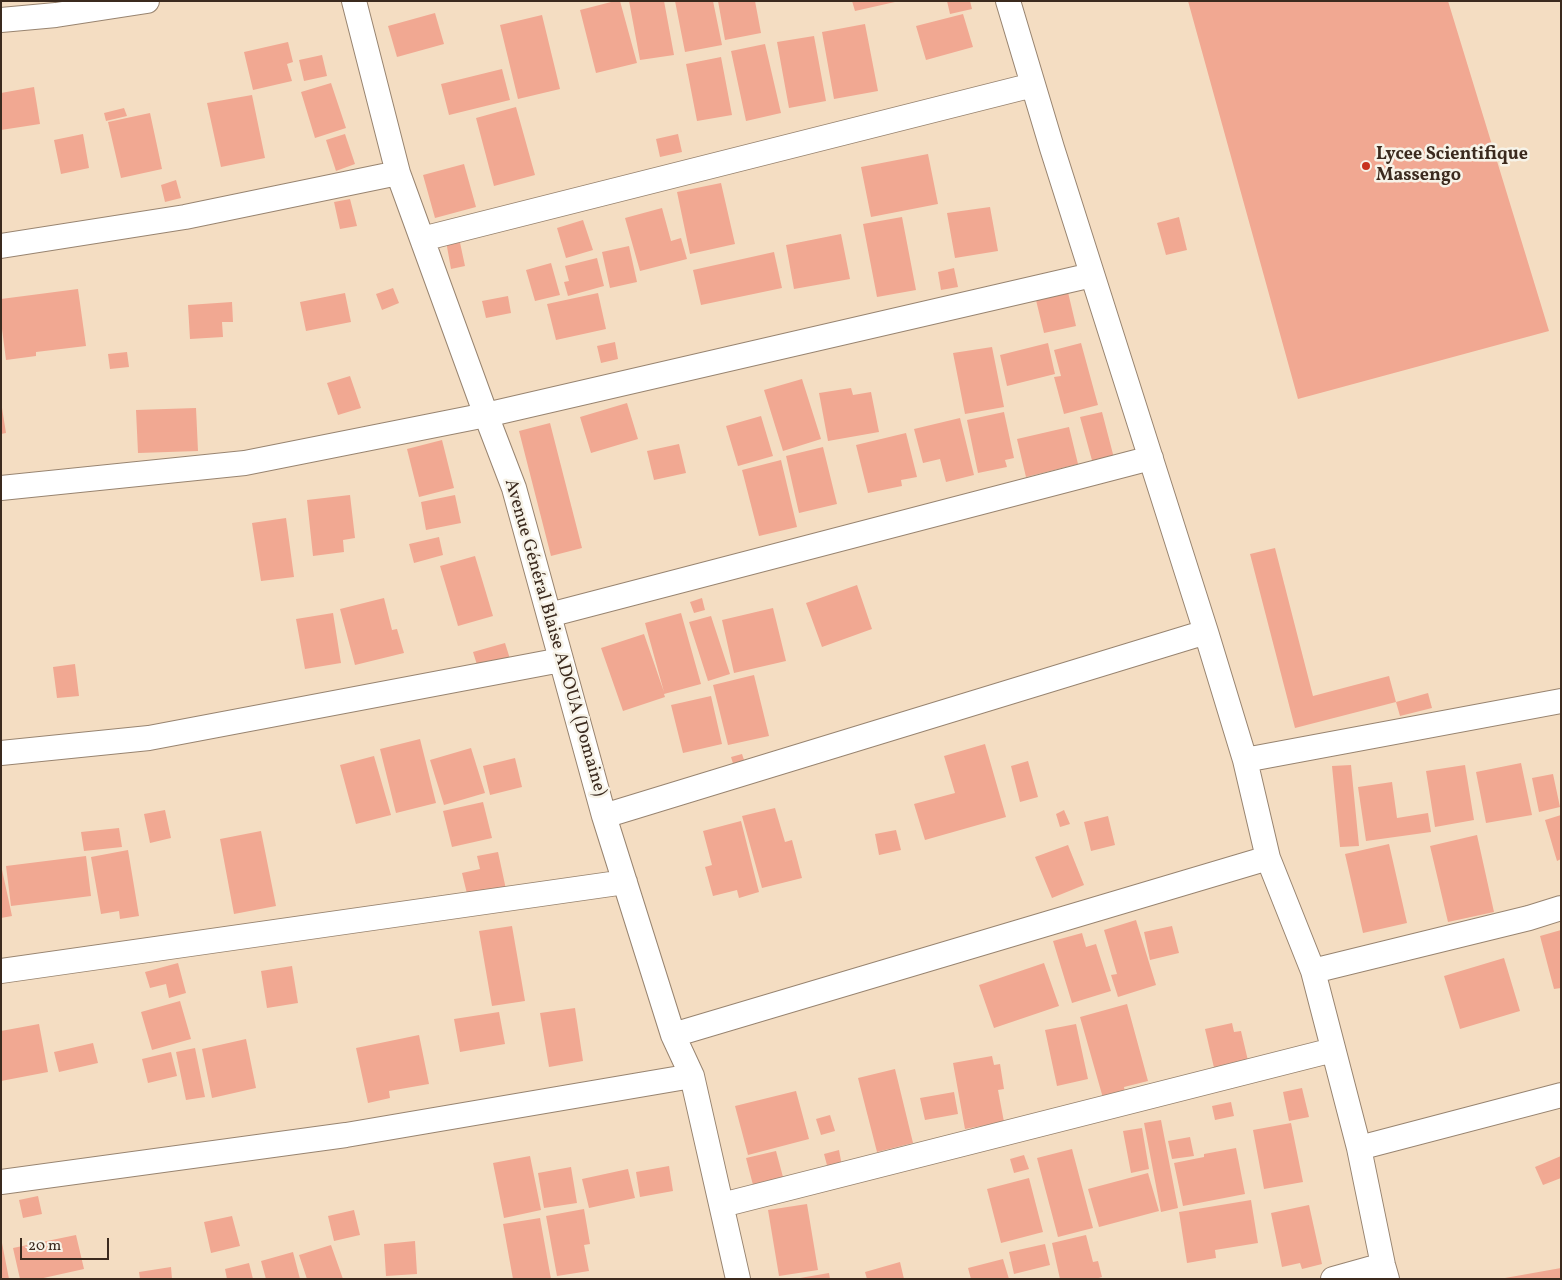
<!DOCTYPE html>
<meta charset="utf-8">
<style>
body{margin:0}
#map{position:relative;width:1562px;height:1280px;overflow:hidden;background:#f4ddc2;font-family:Vollkorn,serif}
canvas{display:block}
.frame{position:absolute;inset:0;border:2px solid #3b2a1e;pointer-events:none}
.scale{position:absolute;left:20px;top:1238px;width:89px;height:22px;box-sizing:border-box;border:2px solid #3b2a1e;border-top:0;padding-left:6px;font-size:15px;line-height:18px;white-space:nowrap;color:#3b2a1e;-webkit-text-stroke:4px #f7f3e8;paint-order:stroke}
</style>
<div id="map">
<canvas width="1562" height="1280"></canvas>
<div class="frame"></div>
<div class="scale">20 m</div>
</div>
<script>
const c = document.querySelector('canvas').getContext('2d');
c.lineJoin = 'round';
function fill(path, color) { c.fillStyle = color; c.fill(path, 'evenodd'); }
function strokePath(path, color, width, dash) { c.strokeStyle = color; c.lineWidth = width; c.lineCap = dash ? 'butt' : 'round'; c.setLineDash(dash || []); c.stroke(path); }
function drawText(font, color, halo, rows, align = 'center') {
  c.font = font + ' Vollkorn,serif'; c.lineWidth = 5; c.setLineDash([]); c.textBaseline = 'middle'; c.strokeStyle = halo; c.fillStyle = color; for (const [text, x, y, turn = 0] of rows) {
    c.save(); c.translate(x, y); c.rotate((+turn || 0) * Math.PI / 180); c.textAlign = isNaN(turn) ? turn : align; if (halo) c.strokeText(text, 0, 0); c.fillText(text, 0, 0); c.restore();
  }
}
fill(new Path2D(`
 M615,1H620L637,63L596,73L580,10Z
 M629,1H664L674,55L640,60Z
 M675,1H713L722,45L685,52Z
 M718,1H755L761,33L725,40Z
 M852,1H895V2L855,11Z
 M947,1H970L972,9L950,14Z
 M1188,1H1448L1549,331L1298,399Z
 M435,13L444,44L397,57L388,26Z
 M963,14L973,47L926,60L916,26Z
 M542,15L560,89L518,99L500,25Z
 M865,24L878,91L834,99L822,32Z
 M814,36L826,101L789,108L777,42Z
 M288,42L293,62L287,64L292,81L253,90L244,52Z
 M765,44L781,113L746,121L731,51Z
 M322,55L327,76L304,81L299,60Z
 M721,57L732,115L697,121L686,64Z
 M502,69L510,100L449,115L441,84Z
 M331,83L346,128L315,138L301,92Z
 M34,87L40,124L1,130V93Z
 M252,95L265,158L221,167L207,103Z
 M516,107L535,175L494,186L476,118Z
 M124,108L127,116L106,121L104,113Z
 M150,113L162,169L121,178L108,122Z
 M83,134L89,168L61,174L54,140Z
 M345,134L355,164L336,171L326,140Z
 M678,134L682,152L660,157L656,139Z
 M928,154L938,204L871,217L861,167Z
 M464,164L476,207L435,218L423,175Z
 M176,180L181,198L165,202L161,185Z
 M721,183L735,244L690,254L677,192Z
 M350,199L357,226L340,229L334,202Z
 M990,207L998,251L955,258L947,213Z
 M662,208L671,241L681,238L687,259L640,271L625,218Z
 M902,217L916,290L877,297L863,224Z
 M1179,217L1187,250L1166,255L1157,223Z
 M583,220L593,250L566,258L557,228Z
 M841,234L850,279L794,289L786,245Z
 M459,238L465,266L451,269L446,241Z
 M629,246L637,282L610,288L602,252Z
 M774,252L782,288L701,305L693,270Z
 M597,258L604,286L568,296L564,282L569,281L565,266Z
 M551,263L560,295L535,301L526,270Z
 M954,268L958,287L941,290L938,272Z
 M393,288L399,303L382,310L376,294Z
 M1067,288L1076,326L1044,333L1035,296Z
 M78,289L86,346L36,352V356L6,360L1,321V299Z
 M345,293L351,322L306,331L300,302Z
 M598,293L606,329L556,340L547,304Z
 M508,296L511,313L486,318L482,301Z
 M232,302L233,322H222L223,337L190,339L188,305Z
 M615,342L618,359L601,363L597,346Z
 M1048,343L1055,374L1007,386L1000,355Z
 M1081,343L1098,405L1064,414L1054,377L1061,376L1054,350Z
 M992,347L1004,407L965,414L953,353Z
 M127,352L129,367L110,369L108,354Z
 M350,376L361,408L338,415L327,383Z
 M802,379L821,439L783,451L764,390Z
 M851,388L853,395L871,392L879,432L828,441L819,393Z
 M627,403L638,439L591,453L580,417Z
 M2,408L6,433L1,434V409Z
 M196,408L198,451L138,453L136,410Z
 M1004,412L1014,458L1005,460L1007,467L978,473L967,420Z
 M1102,412L1114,458L1093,464L1080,417Z
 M761,416L773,456L738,466L726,426Z
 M960,418L974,475L946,482L940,459L923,463L914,429Z
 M550,423L582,548L551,556L519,431Z
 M1069,427L1078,464L1026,477L1017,439Z
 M906,433L917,477L901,480L902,486L868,493L856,445Z
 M442,440L454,488L419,497L407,449Z
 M679,444L686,473L654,480L647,451Z
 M823,447L837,504L799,513L786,456Z
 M781,460L797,527L759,536L742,470Z
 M350,495L355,538L343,540L344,552L313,556L307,500Z
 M455,495L461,523L426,530L421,502Z
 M286,518L294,577L261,581L252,523Z
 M439,537L443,555L414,563L409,544Z
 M1275,548L1313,696L1389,676L1396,702L1295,728L1250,554Z
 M475,556L493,616L458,626L440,566Z
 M857,585L872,629L822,647L806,603Z
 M384,598L392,630L397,629L404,653L355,665L340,609Z
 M702,598L705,610L694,613L690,602Z
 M773,608L786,661L734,673L722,620Z
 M333,613L341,663L305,669L296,619Z
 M681,613L701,684L664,694L665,697L623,711L601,648L644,634L664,692L645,623Z
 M711,616L730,674L708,681L689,622Z
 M505,643L511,662L479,671L473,652Z
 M75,664L79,696L57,698L53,667Z
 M754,675L769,736L728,745L713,685Z
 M1428,693L1432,708L1400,716L1396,702Z
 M711,696L722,744L683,753L671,705Z
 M420,739L436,803L396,813L380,749Z
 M985,744L1006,817L925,840L914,804L955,793L944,756Z
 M471,748L485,793L444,805L430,760Z
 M742,754L747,769L736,773L731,757Z
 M374,756L391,815L356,824L340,765Z
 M515,758L522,787L490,795L483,766Z
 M1028,761L1038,797L1020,802L1011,766Z
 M1521,763L1532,815L1486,823L1476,772Z
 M1351,765L1359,846L1340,847L1332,766Z
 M1465,765L1474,820L1435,827L1426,771Z
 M1553,774L1560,807L1539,812L1532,778Z
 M1392,782L1397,818L1428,813L1431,832L1366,841L1358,787Z
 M483,802L492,838L452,847L443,811Z
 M775,808L785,842L792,840L802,878L762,888L742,816Z
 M165,810L171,838L150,843L144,814Z
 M1064,810L1070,824L1060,827L1056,814Z
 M1561,815V859L1557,861L1545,820Z
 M1108,816L1115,845L1091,851L1084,822Z
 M741,821L759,892L739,898L737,890L713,896L705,867L712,865L703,831Z
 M119,828L122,847L84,851L81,832Z
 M896,830L901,850L879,855L875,834Z
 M261,831L276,906L234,914L220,839Z
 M1477,835L1494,912L1448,922L1430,846Z
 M1389,844L1407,923L1363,933L1345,854Z
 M1068,845L1084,885L1052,898L1035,857Z
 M128,850L139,916L120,919L119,911L101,914L91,857Z
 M498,852L507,894L469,902L462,873L480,869L477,856Z
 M86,856L91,896L11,906L6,866Z
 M1,865L12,916L1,918Z
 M1136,920L1156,985L1118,997L1111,975L1117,974L1104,930Z
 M512,926L525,1001L492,1006L479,931Z
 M1172,926L1179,953L1150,960L1144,932Z
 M1561,930V988L1554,989L1540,936Z
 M1082,933L1086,947L1096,944L1111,991L1072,1003L1053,941Z
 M1504,958L1520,1011L1460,1029L1444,976Z
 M178,963L186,993L169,998L166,984L150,988L145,972Z
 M1044,963L1059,1006L994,1028L979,985Z
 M292,966L298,1003L267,1008L261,971Z
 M180,1001L191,1039L152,1050L141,1012Z
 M1127,1004L1148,1081L1124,1087L1125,1092L1103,1098L1080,1017Z
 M575,1008L583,1061L549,1067L540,1013Z
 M499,1012L505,1044L460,1052L454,1019Z
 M1232,1023L1234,1032L1241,1031L1249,1065L1215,1072L1205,1029Z
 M39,1024L48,1072L1,1081V1031Z
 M1076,1024L1088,1079L1057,1086L1045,1030Z
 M419,1035L429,1084L389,1091L390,1098L368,1103L356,1048Z
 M246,1039L256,1088L212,1098L202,1049Z
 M93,1043L98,1063L59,1072L54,1052Z
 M195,1048L205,1097L186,1100L176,1052Z
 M171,1052L177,1076L148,1083L142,1059Z
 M992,1056L994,1065L1000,1064L1004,1089L998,1090L1004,1122L965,1129L953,1063Z
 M895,1069L913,1143L877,1152L858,1078Z
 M1302,1088L1309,1117L1289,1121L1283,1092Z
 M796,1091L809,1139L748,1155L735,1106Z
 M954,1092L958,1114L925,1120L920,1098Z
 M1231,1102L1234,1116L1215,1120L1212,1106Z
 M830,1115L835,1131L821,1135L816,1119Z
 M1161,1120L1178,1208L1161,1212L1144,1123Z
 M1291,1123L1303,1182L1264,1189L1253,1130Z
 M1142,1128L1149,1169L1131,1173L1123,1131Z
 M1190,1137L1194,1156L1172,1159L1168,1141Z
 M1236,1148L1245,1194L1183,1206L1174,1163L1204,1157V1154Z
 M1072,1149L1093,1228L1058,1237L1037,1158Z
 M839,1150L842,1166L828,1169L824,1154Z
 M776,1151L783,1177L753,1185L746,1158Z
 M1024,1155L1029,1169L1014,1173L1010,1159Z
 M530,1156L541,1210L504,1218L493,1163Z
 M1561,1156V1178L1543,1185L1535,1167Z
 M669,1166L673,1191L640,1197L636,1172Z
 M571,1167L577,1203L544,1208L538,1173Z
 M628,1169L635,1198L589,1208L582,1179Z
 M1148,1173L1159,1211L1099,1227L1088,1189Z
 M1029,1178L1043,1232L1001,1243L987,1189Z
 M38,1196L42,1214L23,1218L19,1200Z
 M1251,1200L1258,1243L1215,1250L1216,1258L1187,1263L1179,1212Z
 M807,1204L818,1270L779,1276L768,1210Z
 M1309,1205L1322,1264L1302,1269L1300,1263L1282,1267L1271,1213Z
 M584,1209L590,1244L584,1245L589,1271L557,1276L546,1216Z
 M354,1210L360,1235L334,1241L328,1216Z
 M232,1216L240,1246L211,1253L204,1222Z
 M540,1218L551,1279H513L503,1224Z
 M76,1235L84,1269L39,1279H20L13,1248Z
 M1086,1235L1093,1262L1098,1261L1102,1277L1095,1279H1060L1052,1243Z
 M415,1241L417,1274L386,1276L384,1244Z
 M1,1243H2L9,1279H1Z
 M1045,1244L1050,1265L1014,1274L1009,1252Z
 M331,1245L343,1279H307L299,1255Z
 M293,1252L300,1279H266L261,1261Z
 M1003,1259L1009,1279H971L968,1268Z
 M900,1262L904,1279H867L865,1272Z
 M249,1263L253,1279H227L225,1269Z
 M171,1267L172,1279H140L139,1272Z
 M1561,1268V1279H1505V1278Z
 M829,1273L830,1279H800V1278Z`), '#f1a892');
const minor = new Path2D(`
 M354,1L398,173L486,415L514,488L604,816L673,1035L692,1076L738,1279
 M1008,1L1052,148L1206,632L1245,760L1268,858L1313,971L1359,1148L1383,1265L1387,1279
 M1,20L56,15L147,1
 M422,239L1033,85
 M1,246L185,217L398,173
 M1,488L245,463L486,415L1092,275
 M549,615L1151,458
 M1,753L149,738L561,660
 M1245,760L1561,701
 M604,816L1206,632
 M1,971L625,882
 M1313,971L1529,918L1561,908
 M673,1035L1268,858
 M1359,1148L1561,1095
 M1,1182L346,1135L692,1076
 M722,1205L1333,1050
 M1333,1279L1383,1265`);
strokePath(minor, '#988470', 26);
strokePath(minor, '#fff', 24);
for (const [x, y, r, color] of [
 [1366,166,5,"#c8321e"]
]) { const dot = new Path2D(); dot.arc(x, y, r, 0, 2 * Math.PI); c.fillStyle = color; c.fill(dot); strokePath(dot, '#f7f3e8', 2); }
drawText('bold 18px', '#3b2a1e', '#f7f3e8', [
 ["Lycee Scientifique",1376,156],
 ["Massengo",1376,177]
], 'left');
drawText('18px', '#3b2a1e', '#f7f3e8', [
 ["Avenue Général Blaise ADOUA (Domaine)",554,638,74]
]);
</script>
